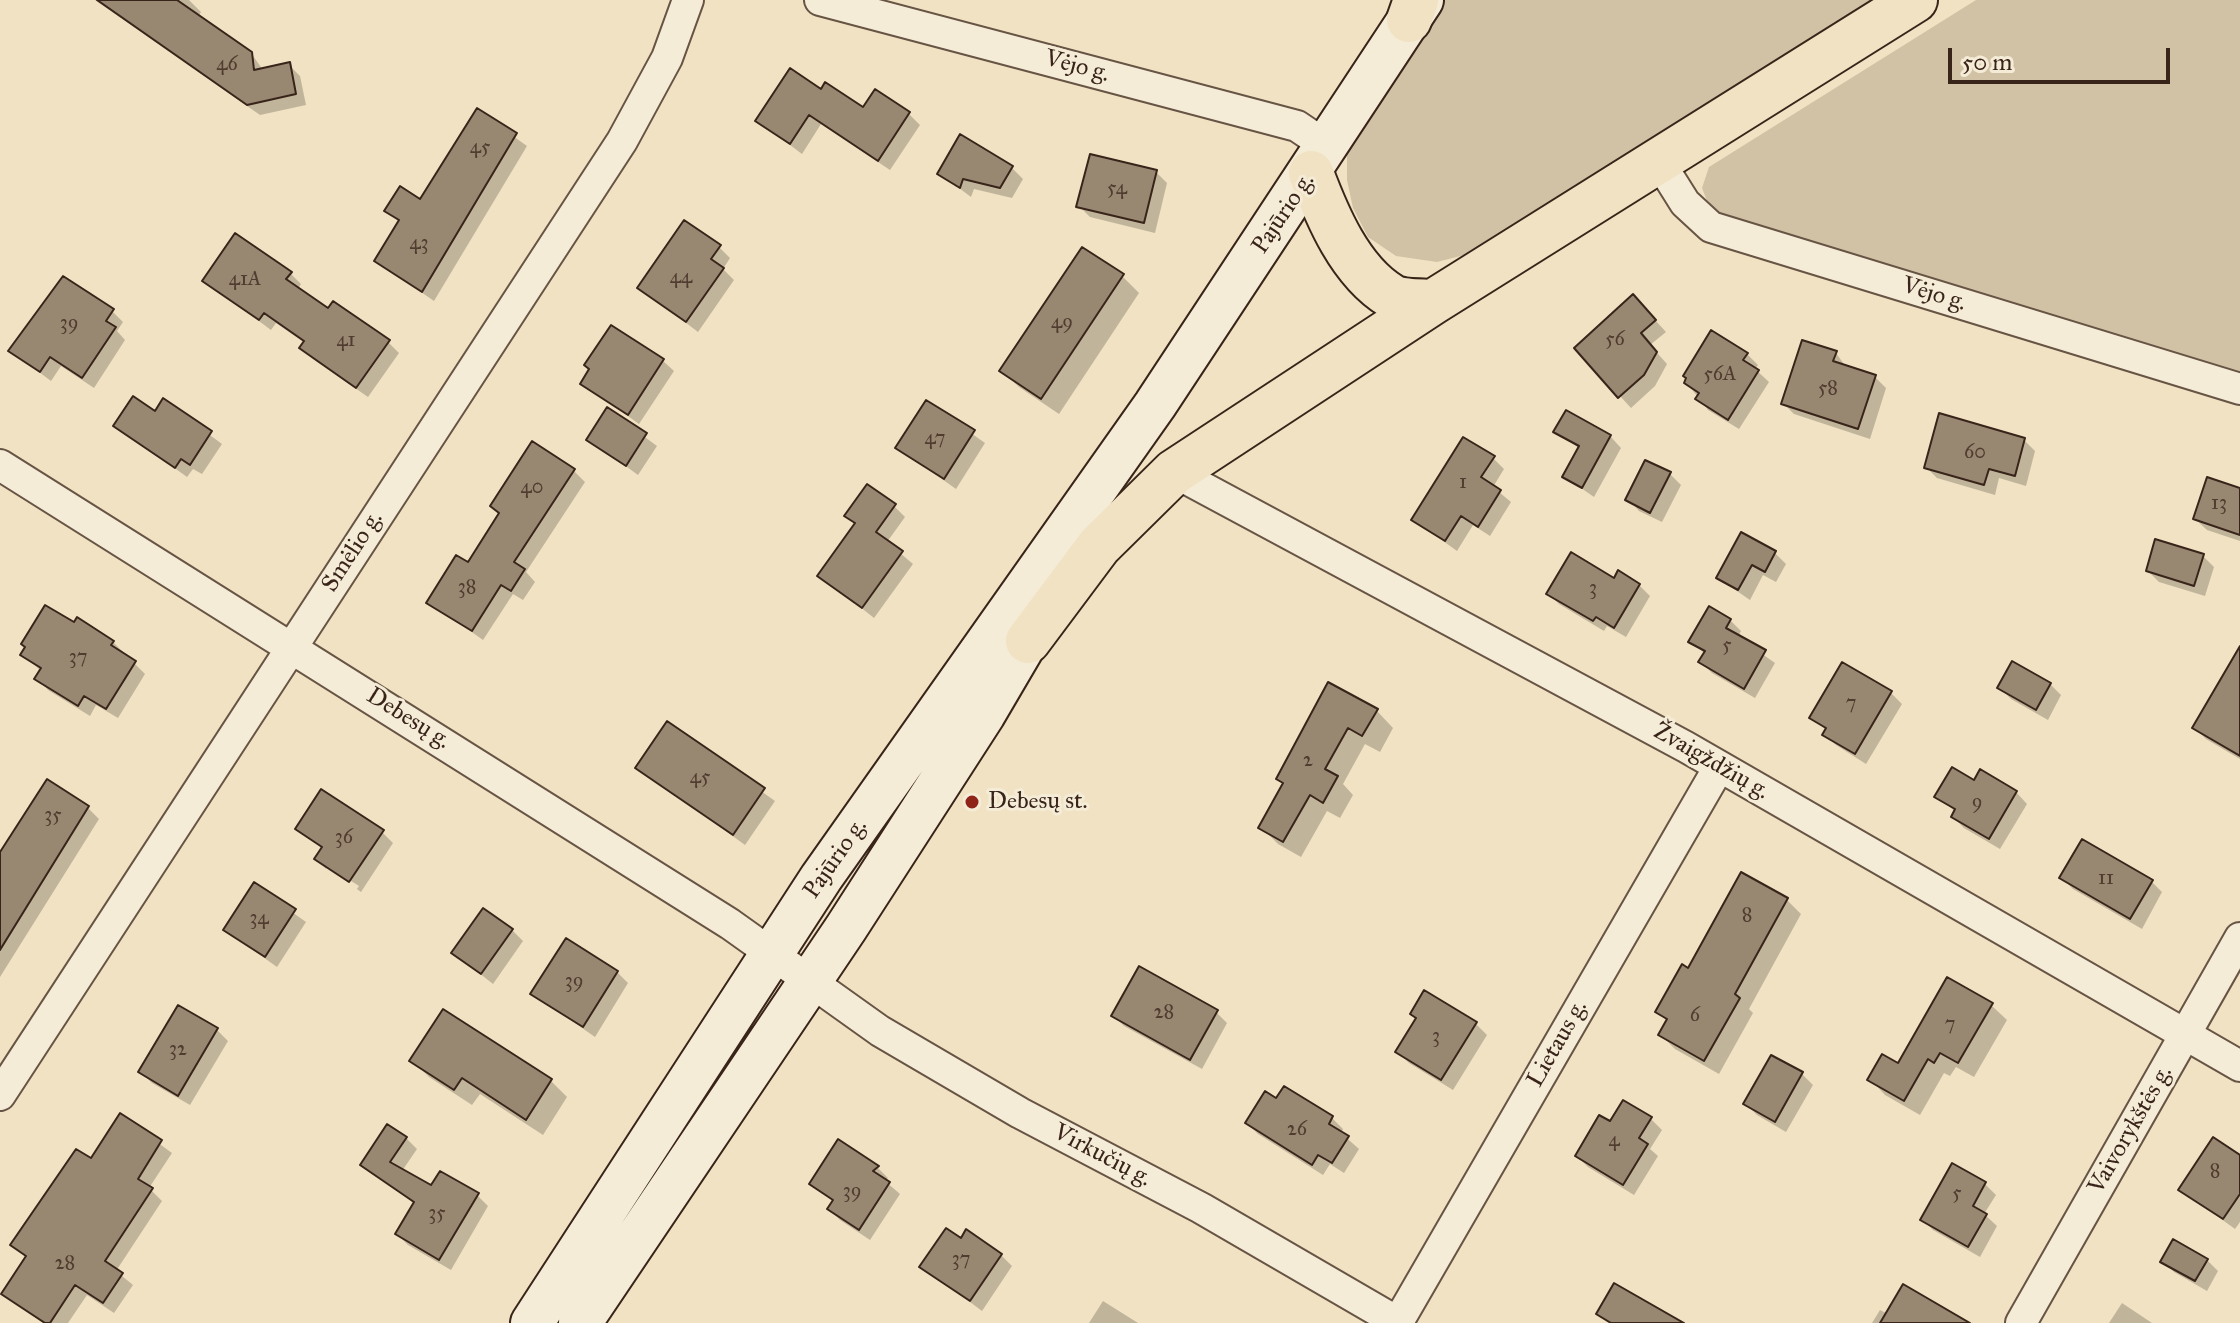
<!DOCTYPE html>
<meta charset="utf-8">
<style>
body{margin:0}
#map{position:relative;width:2240px;height:1323px;overflow:hidden;background:#f0e2c2;font-family:"IM FELL Great Primer",serif}
canvas{display:block}
.scale{position:absolute;left:1948px;top:48px;width:222px;height:36px;box-sizing:border-box;border:4px solid #39241a;border-top:0;padding-left:10px;font-size:24px;line-height:28px;white-space:nowrap;color:#39241a;-webkit-text-stroke:6px #f5ecd7;paint-order:stroke}
</style>
<div id="map">
<canvas width="2240" height="1323"></canvas>
<div class="scale">50 m</div>
</div>
<script>
const c = document.querySelector('canvas').getContext('2d');
c.lineJoin = 'round';
function fill(path, color) { c.fillStyle = color; c.fill(path, 'evenodd'); }
function strokePath(path, color, width, dash) { c.strokeStyle = color; c.lineWidth = width; c.lineCap = dash ? 'butt' : 'round'; c.setLineDash(dash || []); c.stroke(path); }
function drawText(font, color, halo, rows, align = 'center') {
  c.font = font + ' "IM FELL Great Primer",serif'; c.lineWidth = 6; c.setLineDash([]); c.textBaseline = 'middle'; c.strokeStyle = halo; c.fillStyle = color; for (const [text, x, y, turn = 0] of rows) {
    c.save(); c.translate(x, y); c.rotate((+turn || 0) * Math.PI / 180); c.textAlign = isNaN(turn) ? turn : align; if (halo) c.strokeText(text, 0, 0); c.fillText(text, 0, 0); c.restore();
  }
}
fill(new Path2D(`
 M1445,0H1876L1472,253L1437,262L1396,256L1368,237L1353,208L1347,180V153Z
 M1976,0H2240V377L1737,223L1711,211L1702,188L1709,167Z`), '#d1c2a5');
fill(new Path2D(`
 M95,0H189L201,12L198,17L251,53L263,70L289,65L300,76L306,105L260,115Z
 M821,92L864,110L909,114L920,125L890,170L821,124L802,154L758,121Z
 M478,111L527,146L434,301L376,261L400,223L387,211L421,202Z
 M961,137L1012,168L1023,179L1012,198L974,189L971,197L939,173Z
 M1156,172L1167,183L1155,233L1090,217L1079,206Z
 M719,247L730,258L723,269L734,280L698,332L640,288Z
 M290,273L301,284L298,289L329,311L388,342L399,353L368,397L313,359L302,348L305,343L276,323L271,330L205,281Z
 M1122,276L1139,293L1059,414L1019,387L1002,371Z
 M1644,308L1666,332L1650,345L1667,364L1655,386L1631,408L1576,348Z
 M112,311L123,322L117,331L125,340L94,388L61,366L51,381L11,351Z
 M1836,353L1846,367L1875,377L1886,388L1870,439L1794,414L1783,403Z
 M1747,354L1758,365L1755,369L1769,382L1739,429L1708,410L1686,382Z
 M662,360L674,371L639,424L582,383Z
 M164,401L222,444L202,474L193,469L187,477L116,426L155,413Z
 M927,402L985,443L956,489L898,448Z
 M608,410L657,446L638,475L589,439Z
 M1556,431L1610,436L1621,448L1594,497L1565,477L1580,449Z
 M2024,440L2035,451L2026,486L1999,478L1995,495L1937,478L1926,467Z
 M1493,458L1504,469L1493,487L1511,502L1490,536L1473,525L1457,551L1414,520Z
 M574,471L585,482L526,572L535,582L523,600L513,594L483,640L429,602Z
 M1670,474L1681,485L1662,522L1639,511L1628,499Z
 M2240,491V541L2207,530L2195,519Z
 M894,506L905,517L887,542L913,564L874,618L820,575L856,525L847,516Z
 M1775,553L1786,564L1776,582L1763,575L1750,600L1718,578Z
 M2203,556L2214,567L2205,596L2159,582L2148,571Z
 M1639,585L1650,596L1626,637L1607,626L1604,631L1559,604L1548,593Z
 M1730,620L1741,631L1738,637L1775,663L1755,698L1712,673L1701,662L1705,654L1691,641Z
 M113,642L145,674L118,718L96,705L90,716L48,690L37,678L41,671L23,655L27,647Z
 M2240,663V759L2206,739L2195,728Z
 M1329,684L1377,711L1393,728L1380,752L1365,744L1343,784L1353,795L1340,818L1327,811L1301,857L1278,844L1261,827L1285,784Z
 M2050,684L2061,695L2048,720L2011,699L2000,688Z
 M1891,693L1902,704L1866,764L1836,745L1825,734L1827,731L1811,717Z
 M667,724L775,801L745,845L638,767Z
 M1974,783L2016,792L2027,804L2000,849L1964,828L1953,817L1956,812L1937,797Z
 M88,808L99,819L0,977V857Z
 M298,829L382,832L393,843L361,892L357,889L359,886L326,865V869L317,859L323,849Z
 M2062,878L2151,881L2162,892L2142,929L2073,889Z
 M254,885L306,922L277,967L225,930Z
 M1786,899L1801,914L1749,1009L1753,1013L1719,1074L1675,1049L1661,1035L1668,1022L1657,1012L1689,970Z
 M512,930L523,941L493,984L454,953Z
 M617,972L628,983L595,1037L533,994Z
 M1991,1005L2007,1020L1974,1077L1956,1067L1950,1076L1944,1073L1920,1115L1885,1095L1870,1079L1898,1065Z
 M179,1008L217,1030L228,1041L190,1105L152,1083L141,1072Z
 M1216,1012L1227,1023L1202,1069L1124,1026L1113,1015Z
 M1476,1024L1487,1035L1453,1090L1409,1063L1398,1052Z
 M412,1060L550,1080L567,1097L543,1135L480,1094L472,1105L429,1077Z
 M1802,1074L1813,1085L1786,1132L1757,1115L1746,1104Z
 M1277,1100L1332,1118L1343,1129L1341,1133L1359,1149L1344,1173L1330,1164L1323,1175L1258,1134L1247,1123Z
 M121,1116L172,1153L149,1188L162,1201L116,1271L133,1285L114,1313L87,1295L68,1323H43L4,1293L27,1258L12,1245L91,1161Z
 M1651,1119L1662,1130L1650,1149L1658,1156L1634,1195L1588,1167L1577,1156L1610,1124Z
 M406,1138L417,1149L402,1171L432,1188L477,1195L488,1206L451,1270L408,1245L397,1234L415,1204L362,1165Z
 M839,1142L878,1168L888,1178L885,1181L900,1194L870,1240L840,1220L829,1209L834,1202L811,1184Z
 M2240,1157V1222L2235,1229L2181,1190Z
 M1985,1184L1996,1195L1984,1214L1997,1226L1980,1257L1933,1230L1922,1219Z
 M961,1241L1001,1255L1012,1266L982,1311L922,1266Z
 M2207,1260L2218,1271L2207,1291L2174,1272L2163,1261Z
 M1103,1301L1138,1323H1089Z
 M2122,1303L2152,1323H2109Z
 M1880,1310L1888,1314L1959,1323H1872Z`), '#0003');
const building = new Path2D(`
 M97,0H177L252,52L254,70L290,62L296,94L247,105Z
 M790,68L821,89L825,82L863,107L875,89L910,112L878,161L809,115L790,144L755,121Z
 M477,108L517,133L422,292L374,261L399,220L384,211L400,186L420,199Z
 M960,134L1013,166L1000,188L963,179L960,188L937,174Z
 M1090,154L1157,170L1144,223L1076,207Z
 M684,220L721,245L711,259L724,268L686,322L637,288Z
 M235,233L292,272L286,279L328,308L333,301L390,340L356,388L299,348L304,341L264,313L259,320L202,281Z
 M1082,247L1124,274L1041,399L999,371Z
 M63,276L114,309L106,321L116,327L82,378L50,357L40,372L8,351Z
 M1633,294L1656,320L1641,333L1657,352L1644,375L1618,398L1574,348Z
 M611,325L664,359L628,415L580,384L589,369L584,365Z
 M1711,330L1748,353L1743,360L1759,370L1728,420L1695,399L1699,393L1684,383L1686,378L1683,376Z
 M1802,340L1837,351L1833,361L1876,375L1858,429L1781,404Z
 M133,396L155,411L163,398L212,431L190,465L181,459L175,468L113,426Z
 M926,400L975,430L944,479L895,448Z
 M607,407L647,433L626,466L586,440Z
 M1566,410L1611,435L1582,488L1562,477L1579,446L1553,432Z
 M1939,413L2025,438L2015,476L1989,469L1984,485L1924,468Z
 M1463,437L1495,456L1481,477L1501,490L1478,527L1461,516L1445,541L1411,520Z
 M532,441L575,469L514,562L525,569L511,591L501,585L472,631L426,603L456,555L468,562L499,513L490,506Z
 M1645,460L1671,472L1650,513L1625,500Z
 M2207,477L2240,488V535L2193,519Z
 M867,484L896,504L876,532L903,551L862,608L817,576L855,523L844,516Z
 M1741,532L1776,551L1765,572L1752,565L1738,590L1716,578Z
 M2155,539L2204,554L2194,586L2146,571Z
 M1571,552L1614,578L1618,570L1640,584L1614,628L1596,617L1593,621L1546,594Z
 M45,605L74,622L77,617L114,641L111,645L136,661L106,709L84,696L78,706L34,679L41,668L20,655L25,647L21,644Z
 M1709,606L1731,619L1726,628L1766,650L1744,689L1698,662L1705,651L1688,642Z
 M2240,646V756L2192,728Z
 M2012,661L2051,683L2036,710L1997,688Z
 M1842,662L1892,691L1855,754L1822,735L1826,728L1809,718Z
 M1328,682L1378,709L1362,736L1348,728L1325,769L1338,776L1323,803L1310,795L1283,842L1258,828L1283,783L1276,779Z
 M667,721L765,788L733,835L635,768Z
 M1952,767L1974,780L1980,769L2017,791L1989,839L1951,817L1955,809L1934,797Z
 M47,779L89,806L0,950V852Z
 M321,789L384,830L349,882L314,859L322,847L295,829Z
 M2082,839L2153,880L2130,919L2059,878Z
 M1741,872L1788,898L1735,994L1740,998L1704,1061L1658,1035L1667,1019L1655,1012L1682,964L1688,968Z
 M254,882L296,909L265,957L223,930Z
 M483,908L513,929L481,974L451,953Z
 M566,938L618,971L583,1027L530,994Z
 M1139,966L1218,1010L1190,1060L1111,1016Z
 M1947,977L1993,1003L1958,1063L1940,1053L1934,1063L1928,1059L1904,1101L1867,1080L1882,1054L1898,1063Z
 M1424,990L1477,1022L1441,1080L1395,1052L1416,1018L1410,1014Z
 M178,1005L218,1028L178,1096L138,1072Z
 M443,1009L552,1079L526,1120L462,1078L454,1090L409,1061Z
 M1771,1055L1803,1072L1775,1122L1743,1104Z
 M1284,1086L1333,1116L1329,1124L1349,1136L1332,1163L1318,1155L1312,1165L1245,1123L1265,1091L1276,1098Z
 M1623,1100L1652,1117L1639,1138L1648,1144L1623,1185L1575,1156L1599,1115L1610,1121Z
 M120,1113L162,1140L138,1179L153,1188L105,1261L123,1273L103,1303L75,1285L50,1323H45L1,1294L26,1256L10,1245L76,1149L91,1158Z
 M387,1124L407,1137L390,1162L431,1185L440,1171L479,1193L439,1260L395,1234L414,1202L360,1165Z
 M2213,1137L2240,1155V1194L2223,1219L2178,1190Z
 M838,1139L879,1166L873,1171L890,1182L859,1230L827,1209L833,1200L809,1184Z
 M1952,1163L1986,1182L1973,1206L1987,1214L1968,1247L1920,1220Z
 M946,1228L961,1238L966,1229L1002,1254L970,1301L919,1267Z
 M2173,1239L2208,1259L2195,1281L2160,1262Z
 M1614,1283L1684,1323H1611L1596,1314Z
 M1903,1284L1970,1323H1880Z`);
fill(building, '#988771');
strokePath(building, '#39241a', 2);
const minor = new Path2D(`
 M820,0L1297,126L1328,147
 M1658,160L1685,203L1711,227L2240,389
 M0,465L730,924L880,1031L1020,1113L1201,1208L1399,1323
 M1174,472L1686,747L2240,1066
 M0,1095L622,141L667,58L688,0
 M1398,1322L1719,767
 M2021,1323L2240,938`);
const secondary = new Path2D(`
 M532,1323L821,878L1155,405L1422,0
 M580,1323L846,928L984,714L1045,610`);
const trunk = new Path2D(`
 M1409,20L1416,0
 M1311,173C1327,216 1350,271 1391,296C1401,302 1421,301 1433,302
 M1028,641L1099,546L1174,472L1433,302L1915,0`);
strokePath(minor, '#675444', 34);
strokePath(secondary, '#39241a', 46);
strokePath(trunk, '#39241a', 48);
strokePath(minor, '#f5ecd7', 30);
strokePath(secondary, '#f5ecd7', 42);
strokePath(trunk, '#f0e2c2', 44);
for (const [x, y, r, color] of [
 [972,802,8,"#8f2418"]
]) { const dot = new Path2D(); dot.arc(x, y, r, 0, 2 * Math.PI); c.fillStyle = color; c.fill(dot); strokePath(dot, '#f5ecd7', 3); }
drawText('20px', '#513d30', null, [
 ["46",227,65],
 ["45",480,148],
 ["54",1117,189],
 ["43",419,244],
 ["44",681,278],
 ["41A",245,280],
 ["49",1062,323],
 ["39",69,324],
 ["56",1615,340],
 ["41",346,341],
 ["56A",1720,375],
 ["58",1828,389],
 ["47",935,439],
 ["60",1975,453],
 ["1",1463,483],
 ["40",532,488],
 ["13",2219,504],
 ["38",467,588],
 ["3",1593,589],
 ["5",1727,646],
 ["37",78,658],
 ["7",1851,704],
 ["2",1308,761],
 ["45",700,778],
 ["9",1977,803],
 ["35",53,816],
 ["36",344,838],
 ["11",2106,879],
 ["8",1747,916],
 ["34",259,919],
 ["39",574,982],
 ["28",1164,1013],
 ["6",1695,1016],
 ["7",1950,1025],
 ["3",1436,1037],
 ["32",178,1050],
 ["26",1297,1130],
 ["4",1614,1141],
 ["8",2215,1172],
 ["39",852,1192],
 ["5",1957,1194],
 ["35",437,1214],
 ["37",961,1260],
 ["28",65,1264]
]);
drawText('24px', '#39241a', '#f5ecd7', [
 ["Vėjo g.",1077,67,15],
 ["Pajūrio g.",1284,214,-56],
 ["Vėjo g.",1934,295,17],
 ["Smėlio g.",353,552,-57],
 ["Debesų g.",408,719,32],
 ["Žvaigždžių g.",1711,762,30],
 ["Pajūrio g.",836,859,-55],
 ["Lietaus g.",1558,1044,-60],
 ["Vaivorykštės g.",2131,1130,-60],
 ["Virkučių g.",1102,1156,28]
]);
drawText('24px', '#39241a', '#f5ecd7', [
 ["Debesų st.",988,802]
], 'left');
</script>
